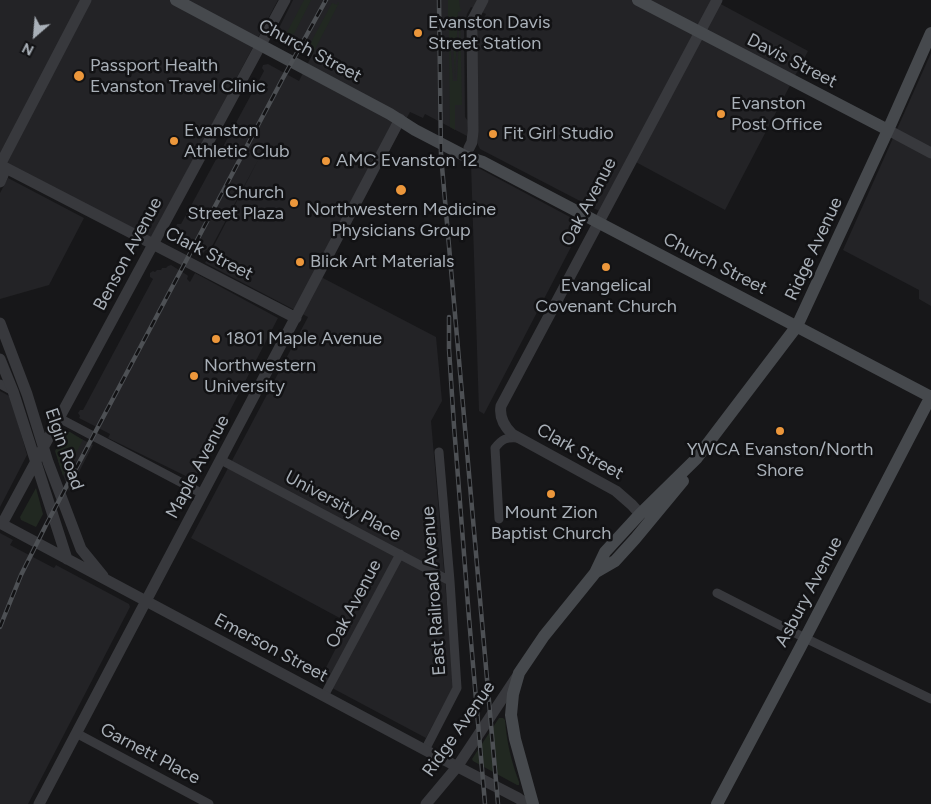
<!DOCTYPE html>
<style>
body{margin:0}
#map{position:relative;width:931px;height:804px;overflow:hidden;background:#171719;font-family:Figtree,sans-serif}
canvas{display:block}
.north{position:absolute;left:10px;top:10px;width:50px;height:50px;-webkit-text-stroke:4px #121214;paint-order:stroke;rotate:207deg;font-size:14px;font-weight:700;line-height:20px;text-align:center;color:#a9b0b8}
.north::after{content:'';display:block;margin:auto;width:18px;height:22px;background:#a9b0b8;clip-path:polygon(50% 0,100% 100%,50% 72%,0 100%)}
</style>
<div id="map">
<canvas width="931" height="804"></canvas>
<div class="north">N</div>
</div>
<script>
const c = document.querySelector('canvas').getContext('2d');
c.lineJoin = 'round';
function fill(path, color) { c.fillStyle = color; c.fill(path, 'evenodd'); }
function strokePath(path, color, width, dash) { c.strokeStyle = color; c.lineWidth = width; c.lineCap = dash ? 'butt' : 'round'; c.setLineDash(dash || []); c.stroke(path); }
function drawText(font, color, halo, rows, align = 'center') {
  c.font = font + ' Figtree,sans-serif'; c.lineWidth = 5; c.setLineDash([]); c.textBaseline = 'middle'; c.strokeStyle = halo; c.fillStyle = color; for (const [text, x, y, turn = 0] of rows) {
    c.save(); c.translate(x, y); c.rotate((+turn || 0) * Math.PI / 180); c.textAlign = isNaN(turn) ? turn : align; if (halo) c.strokeText(text, 0, 0); c.fillText(text, 0, 0); c.restore();
  }
}
fill(new Path2D(`
 M0,0H278L151,239L0,161Z
 M293,0H718L717,2L808,51L725,210L632,160L605,214L480,149L478,145L477,41L478,30L486,14L471,7L467,14L464,26L465,117L468,121L467,136L425,114L423,118L410,112L321,277L436,337L442,401L431,421L454,685L426,738L319,681L349,623L191,538L308,317L205,263L258,160L210,250H206L203,253L200,252L197,255L180,246V242L178,239L179,236L177,233L178,230L176,227L177,224H181L264,71L262,68L263,65L268,64L299,81L312,55L303,50L306,45L294,39L291,44L283,40L284,36L277,32Z
 M931,53V306L919,299V290L843,250Z
 M471,164L583,224L484,414L479,411Z
 M8,178L84,218L49,285L0,299V193Z
 M171,265L187,275L188,276L187,279L190,282L195,273L278,318L194,480L108,438L110,434L79,418L80,416L78,413L80,410H83L153,279L150,277V273L153,271L155,272L157,270H161L162,268H166L168,266Z
 M0,391L11,397L27,455L0,507Z
 M72,434L93,445L69,491L58,461Z
 M0,533L13,540L10,545L54,568L56,565L129,604L130,607L28,804H0Z`), '#232326');
fill(new Path2D(`
 M304,0H311L294,34L291,33L293,35L292,37L294,39L291,44L283,40Z
 M448,0H459L460,8L461,9V11L458,12L455,78L453,39H449V18L448,17Z
 M338,2L339,3L312,55L303,50L306,45L309,46L332,3L337,5Z
 M460,17L462,105H455V130L450,127L449,42H450L453,81H457Z
 M67,432H70L83,440L63,476L55,451L64,435Z
 M36,488L43,514L36,527L21,520L20,517Z
 M499,718H503L505,720C507,744 511,760 519,782V785H517L473,761L472,759Z`), '#212821');
strokePath(new Path2D(`
 M0,384L13,391
 M59,418L203,494
 M221,460L450,581
 M499,519L495,448C502,439 506,437 518,438
 M717,593L805,638L931,699
 M324,696L400,554
 M76,733L209,804
 M425,750L457,688L450,581L439,452`), '#38393d', 9);
strokePath(new Path2D(`
 M888,130L931,153
 M469,148L472,142L473,131L472,21L483,0
 M0,165L296,318
 M0,182L3,175L0,165L86,0
 M0,323L27,394L48,462L81,549L103,576
 M0,359L13,391L67,559
 M640,514L632,505L616,491L512,434C504,426 499,417 501,406L717,0
 M0,523L425,750L518,798L526,804
 M2,524L285,0
 M39,804L400,119
 M426,804L457,767L516,678`), '#38393d', 11);
strokePath(new Path2D(`
 M176,0L390,114L415,130L467,157L483,162L931,397
 M638,0L888,130
 M596,572L615,561L635,539L683,481
 M533,804L515,739L511,715L513,694L519,673L544,636L595,573L605,552L640,514L696,459L797,326L888,130L931,33
 M717,804L800,648L931,396`), '#46494d', 12);
const rail = new Path2D(`
 M439,0L441,155L498,804
 M449,317V349L454,426L469,618L485,804
 M0,627L21,575L46,525L283,78L326,0`);
strokePath(rail, '#4d5054', 4.5);
strokePath(rail, '#121214', 2.5, [8]);
for (const [x, y, r, color] of [
 [418,33,5,"#ec973b"],
 [79,76,6,"#ec973b"],
 [721,114,5,"#ec973b"],
 [493,134,5,"#ec973b"],
 [174,141,5,"#ec973b"],
 [326,161,5,"#ec973b"],
 [401,190,6,"#ec973b"],
 [294,203,5,"#ec973b"],
 [300,262,5,"#ec973b"],
 [606,267,5,"#ec973b"],
 [216,339,5,"#ec973b"],
 [194,376,5,"#ec973b"],
 [780,431,5,"#ec973b"],
 [551,494,5,"#ec973b"]
]) { const dot = new Path2D(); dot.arc(x, y, r, 0, 2 * Math.PI); c.fillStyle = color; c.fill(dot); strokePath(dot, '#121214', 2); }
drawText('18px', '#a9b0b8', '#121214', [
 ["Evanston Davis",428,23],
 ["Street Station",428,44],
 ["Passport Health",90,66],
 ["Evanston Travel Clinic",90,87],
 ["Evanston",731,104],
 ["Post Office",731,125],
 ["Evanston",184,131],
 ["Athletic Club",184,152],
 ["Fit Girl Studio",503,134],
 ["AMC Evanston 12",336,161],
 ["Church",284,193,"right"],
 ["Street Plaza",284,214,"right"],
 ["Northwestern Medicine",401,210,"center"],
 ["Physicians Group",401,231,"center"],
 ["Blick Art Materials",310,262],
 ["Evangelical",606,286,"center"],
 ["Covenant Church",606,307,"center"],
 ["1801 Maple Avenue",226,339],
 ["Northwestern",204,366],
 ["University",204,387],
 ["YWCA Evanston/North",780,450,"center"],
 ["Shore",780,471,"center"],
 ["Mount Zion",551,513,"center"],
 ["Baptist Church",551,534,"center"]
], 'left');
drawText('18px', '#a9b0b8', '#121214', [
 ["Church Street",310,51,28],
 ["Davis Street",792,61,27],
 ["Oak Avenue",589,202,-62],
 ["Ridge Avenue",814,249,-65],
 ["Benson Avenue",128,254,-62],
 ["Clark Street",209,254,27],
 ["Church Street",715,264,27],
 ["Elgin Road",64,449,71],
 ["Clark Street",580,452,29],
 ["Maple Avenue",198,467,-62],
 ["University Place",343,506,28],
 ["East Railroad Avenue",434,591,-94],
 ["Asbury Avenue",809,592,-62],
 ["Oak Avenue",354,604,-62],
 ["Emerson Street",271,648,28],
 ["Ridge Avenue",459,729,-55],
 ["Garnett Place",150,754,28]
]);
</script>
